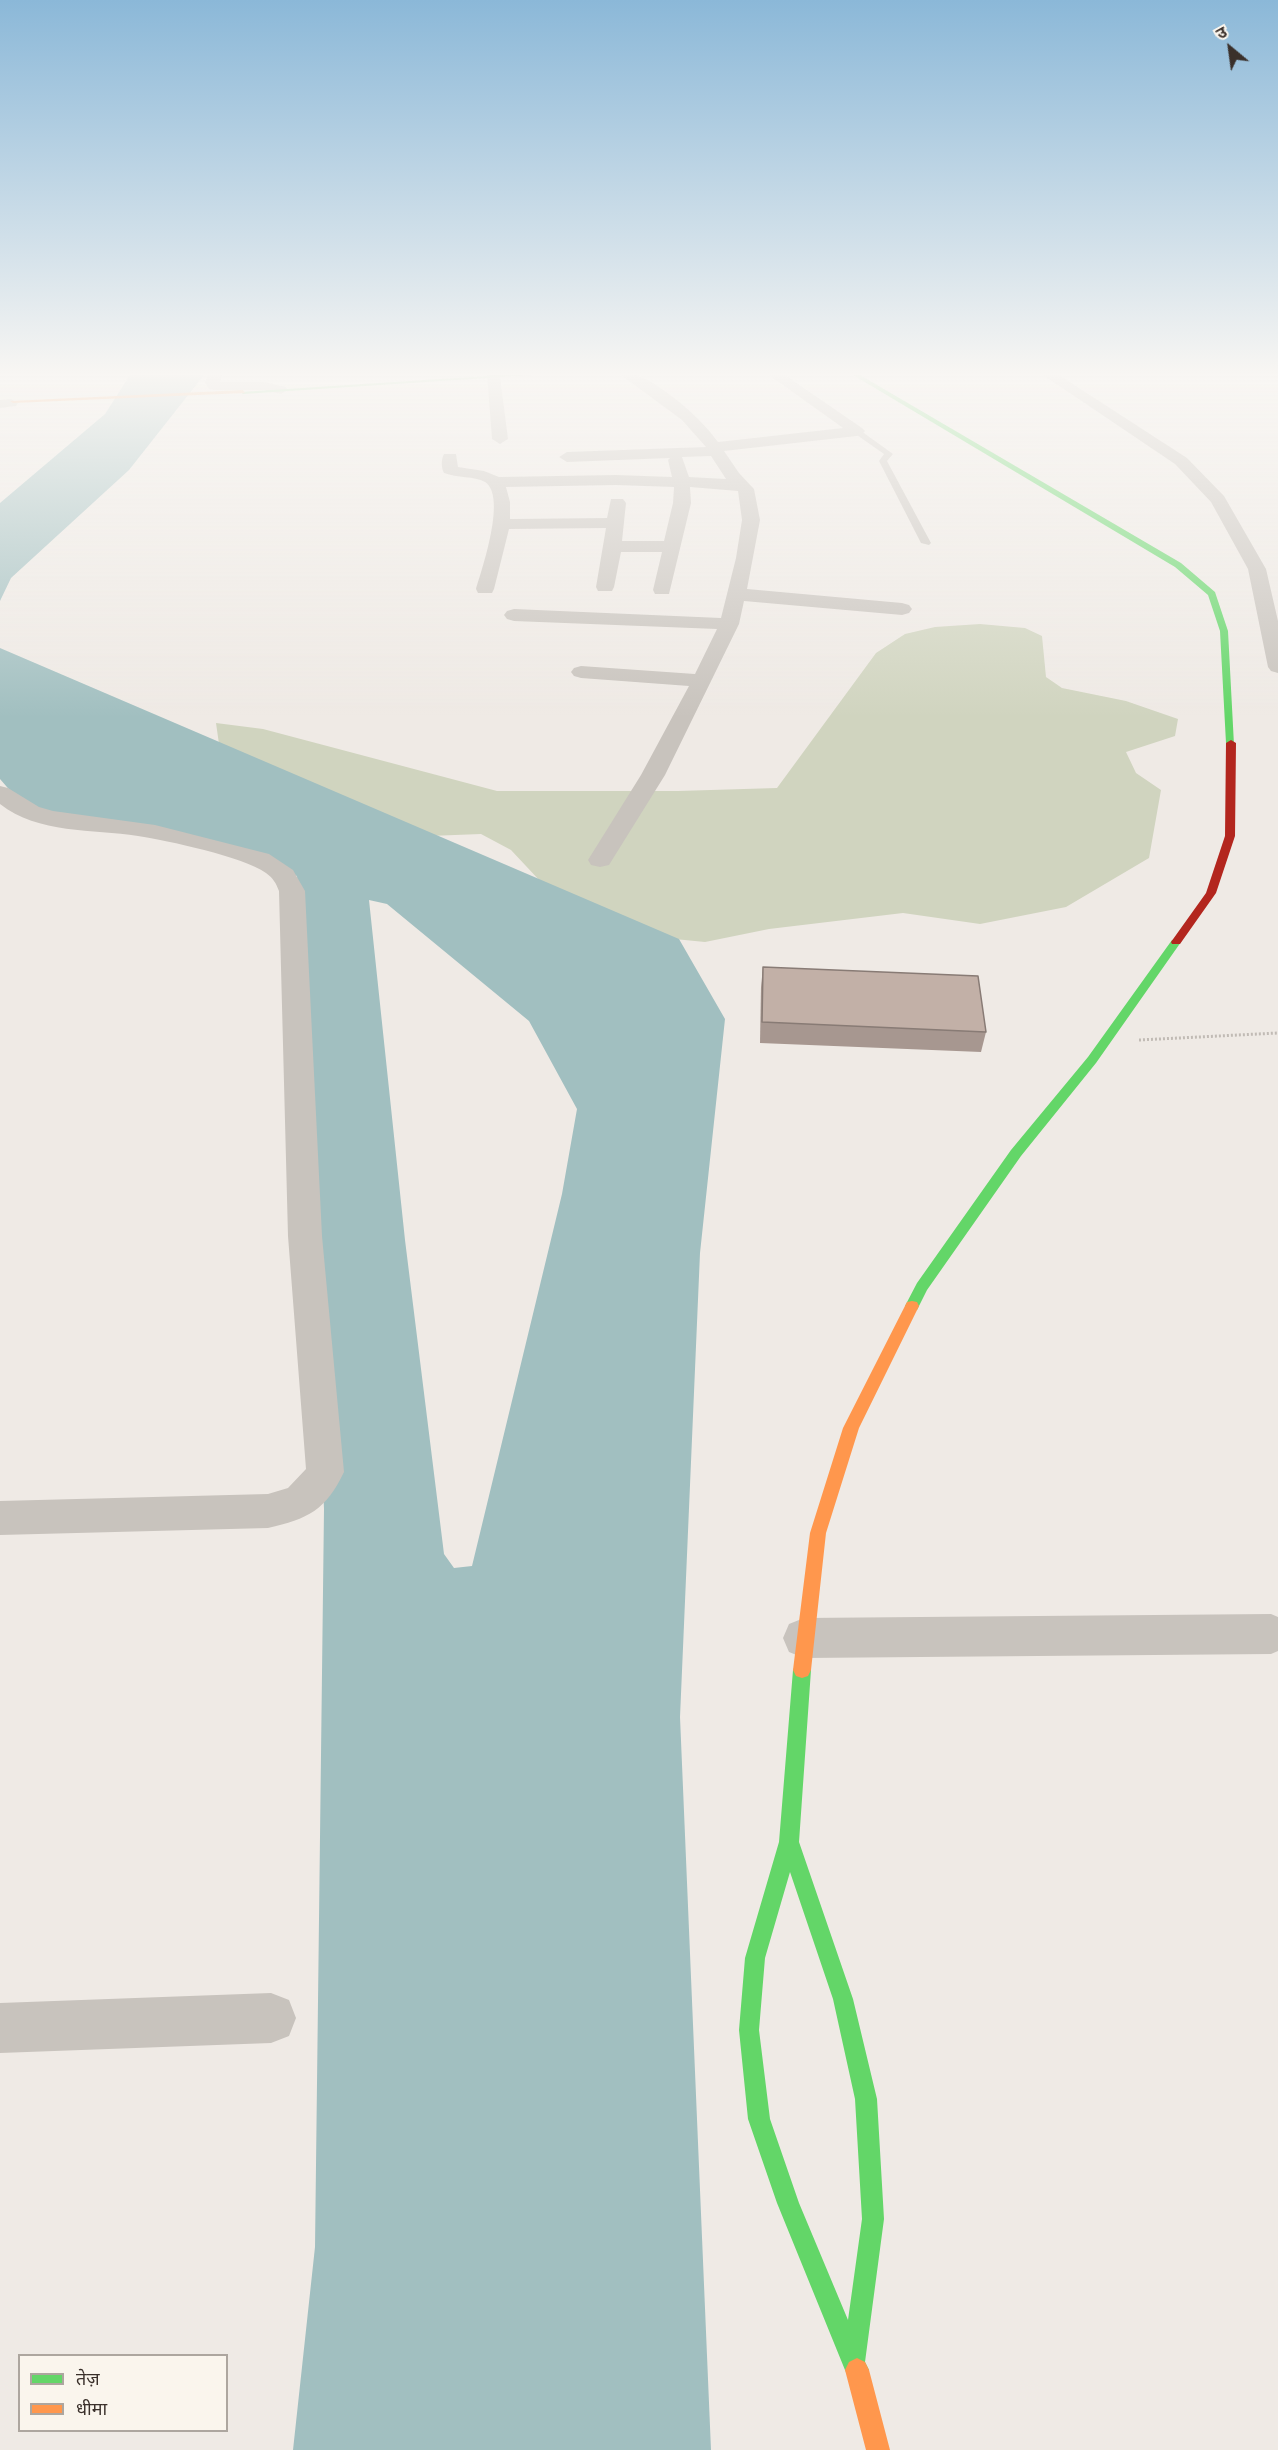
<!DOCTYPE html>
<meta charset="utf-8">
<style>
body{margin:0}
#map{position:relative;width:1278px;height:2450px;overflow:hidden;background:#efeae5;font-family:Quicksand,"Noto Sans Devanagari",sans-serif}
canvas{display:block}
.legend{position:absolute;left:18px;top:2354px;width:210px;height:78px;box-sizing:border-box;background:#faf5ed;border:2px solid #ada69f;margin:0;padding:8px 10px;list-style:none;font-size:18px;color:#3a302b}
.legend li{display:flex;align-items:center;gap:12px;height:30px}
.legend b{width:30px;border:2px solid #ada69f}
.north{position:absolute;left:1200px;top:18px;width:60px;height:60px;-webkit-text-stroke:4px #faf5ed;paint-order:stroke;rotate:331deg;font-size:16px;font-weight:700;line-height:24px;text-align:center;color:#3a302b}
.north::after{content:'';display:block;margin:auto;width:21px;height:27px;background:#3a302b;clip-path:polygon(50% 0,100% 100%,50% 72%,0 100%)}
</style>
<div id="map">
<canvas width="1278" height="2450"></canvas>
<ul class="legend">
<li><b style="height:8px;background:#63d668"></b>तेज़</li>
<li><b style="height:8px;background:#ff974d"></b>धीमा</li>
</ul>
<div class="north">उ</div>
</div>
<script>
const c = document.querySelector('canvas').getContext('2d');
c.lineJoin = 'round';
function fill(path, color) { c.fillStyle = color; c.fill(path, 'evenodd'); }
function strokePath(path, color, width, dash) { c.strokeStyle = color; c.lineWidth = width; c.lineCap = dash ? 'butt' : 'round'; c.setLineDash(dash || []); c.stroke(path); }
fill(new Path2D(`
 M980,624L1025,628L1042,636L1046,677L1062,688L1126,701L1178,719L1175,736L1126,752L1136,773L1161,790L1149,858L1066,907L980,924L903,913L769,929L705,942L634,935L555,897L511,850L481,834L403,837L220,751L216,723L263,729L497,791H678L777,788L876,653L905,634L935,627Z`), '#d0d4bf');
fill(new Path2D(`
 M130,375H204L129,470L11,578L0,601V503L105,414Z
 M0,648L679,939L725,1019L700,1253L680,1717L711,2450H293L315,2247L324,1509L297,876L159,834L32,816L0,779ZM369,900L387,904L529,1021L577,1109L562,1194L472,1566L454,1568L444,1554L405,1240Z`), '#a1bfc0');
strokePath(new Path2D(`
 M1139,1040L1278,1033`), '#c1bbb5', 3, [2, 2]);
fill(new Path2D(`
 M857,428L893,454L887,461L931,543L929,545L921,543L879,461L884,454L854,433V429Z`), '#c8c3bd');
fill(new Path2D(`
 M208,375H222L220,382H264L286,387L288,390L281,394L264,390H214L209,389L205,383Z
 M487,375L500,376L508,439L500,444L492,439Z
 M621,375C627,375 634,374 639,376C666,388 701,418 718,442L843,428L769,375H785L862,428L865,431L862,434L857,436L724,451L739,473L754,489L760,520L747,589L902,603L909,605L912,609L909,613L902,615L744,601L739,624L665,775L609,865L600,867L591,865L588,860L641,775L689,686L581,678L574,676L571,672L574,668L581,666L695,674L717,629L514,621L507,619L504,615L507,611L514,609L721,618L736,558L742,520L738,491L690,487L691,503L669,594H655L653,590L662,552H621L614,587L612,591H598L596,587L606,528L509,529L494,589L492,593H478L476,589C482,569 507,496 485,482C474,476 457,478 444,473C441,468 441,459 444,454H456L458,467L484,471L499,477L616,475L672,477L668,460L670,458L567,462L559,457L567,452L706,447L682,420ZM711,456L726,479L689,477L682,457ZM616,485L674,487L673,503L664,541H622L626,503L623,499H611L607,518L510,519V502L506,487Z
 M1043,375H1059L1187,458L1224,496L1266,569L1278,621V673L1271,671L1268,667L1248,569L1211,502L1175,464Z
 M11,399L18,403L16,406L0,408V400Z
 M0,786L8,788L39,807L53,811L155,825L269,854L293,870L305,891L322,1236L344,1472C326,1510 308,1519 268,1528L0,1535V1501L268,1494L288,1488L306,1469L288,1236L279,891C276,883 273,878 266,873C242,856 168,841 138,836C93,829 38,834 0,804Z
 M1271,1614L1278,1617V1651L1271,1654L804,1658L789,1652L783,1638L789,1624L804,1618Z
 M271,1993L289,2000L296,2018L289,2036L271,2043L0,2053V2003Z`), '#c8c3bd');
fill(new Path2D(`
 M502,375H532L243,394L240,392Z
 M853,375H860L1181,563L1215,592L1228,631L1234,745L1226,743L1220,631L1208,595L1175,567Z
 M1176,939L1181,942L1096,1063L1021,1156L927,1290L917,1310H907L905,1306L917,1283L1011,1150L1088,1057L1172,940Z
 M802,1662L808,1664L811,1670L799,1842L853,1999L877,2099L884,2219L865,2362L869,2370L865,2378L857,2382L849,2378L845,2370L777,2203L748,2119L739,2030L745,1958L779,1842L793,1670L796,1664ZM790,1872L833,1999L855,2099L862,2219L848,2320L799,2203L770,2119L759,2030L765,1958Z`), '#63d668');
fill(new Path2D(`
 M243,390L245,393L13,403L10,401Z
 M912,1301L917,1302L919,1306L859,1428L826,1533L811,1670L808,1676L802,1678L796,1676L793,1670L810,1533L843,1428L907,1302Z
 M857,2358L865,2362L869,2370L890,2450H866L845,2370L849,2362Z`), '#ff974d');
fill(new Path2D(`
 M1231,740L1236,743L1235,836L1216,893L1180,944H1172L1171,942L1206,893L1225,836L1226,743Z`), '#b3261e');
fill(new Path2D(`
 M763,967L986,1032L981,1052L760,1043L761,987Z`), '#a79790');
const building = new Path2D(`
 M763,967L978,976L986,1032L762,1022Z`);
fill(building, '#c2b0a7');
strokePath(building, '#887b75', 1.5);
const sky = c.createLinearGradient(0, 0, 0, 718);
sky.addColorStop(0, '#8bb8d8');
sky.addColorStop(0.52, '#f8f6f3');
sky.addColorStop(1, '#f8f6f300');
c.fillStyle = sky;
c.fillRect(0, 0, 1278, 718);
</script>
